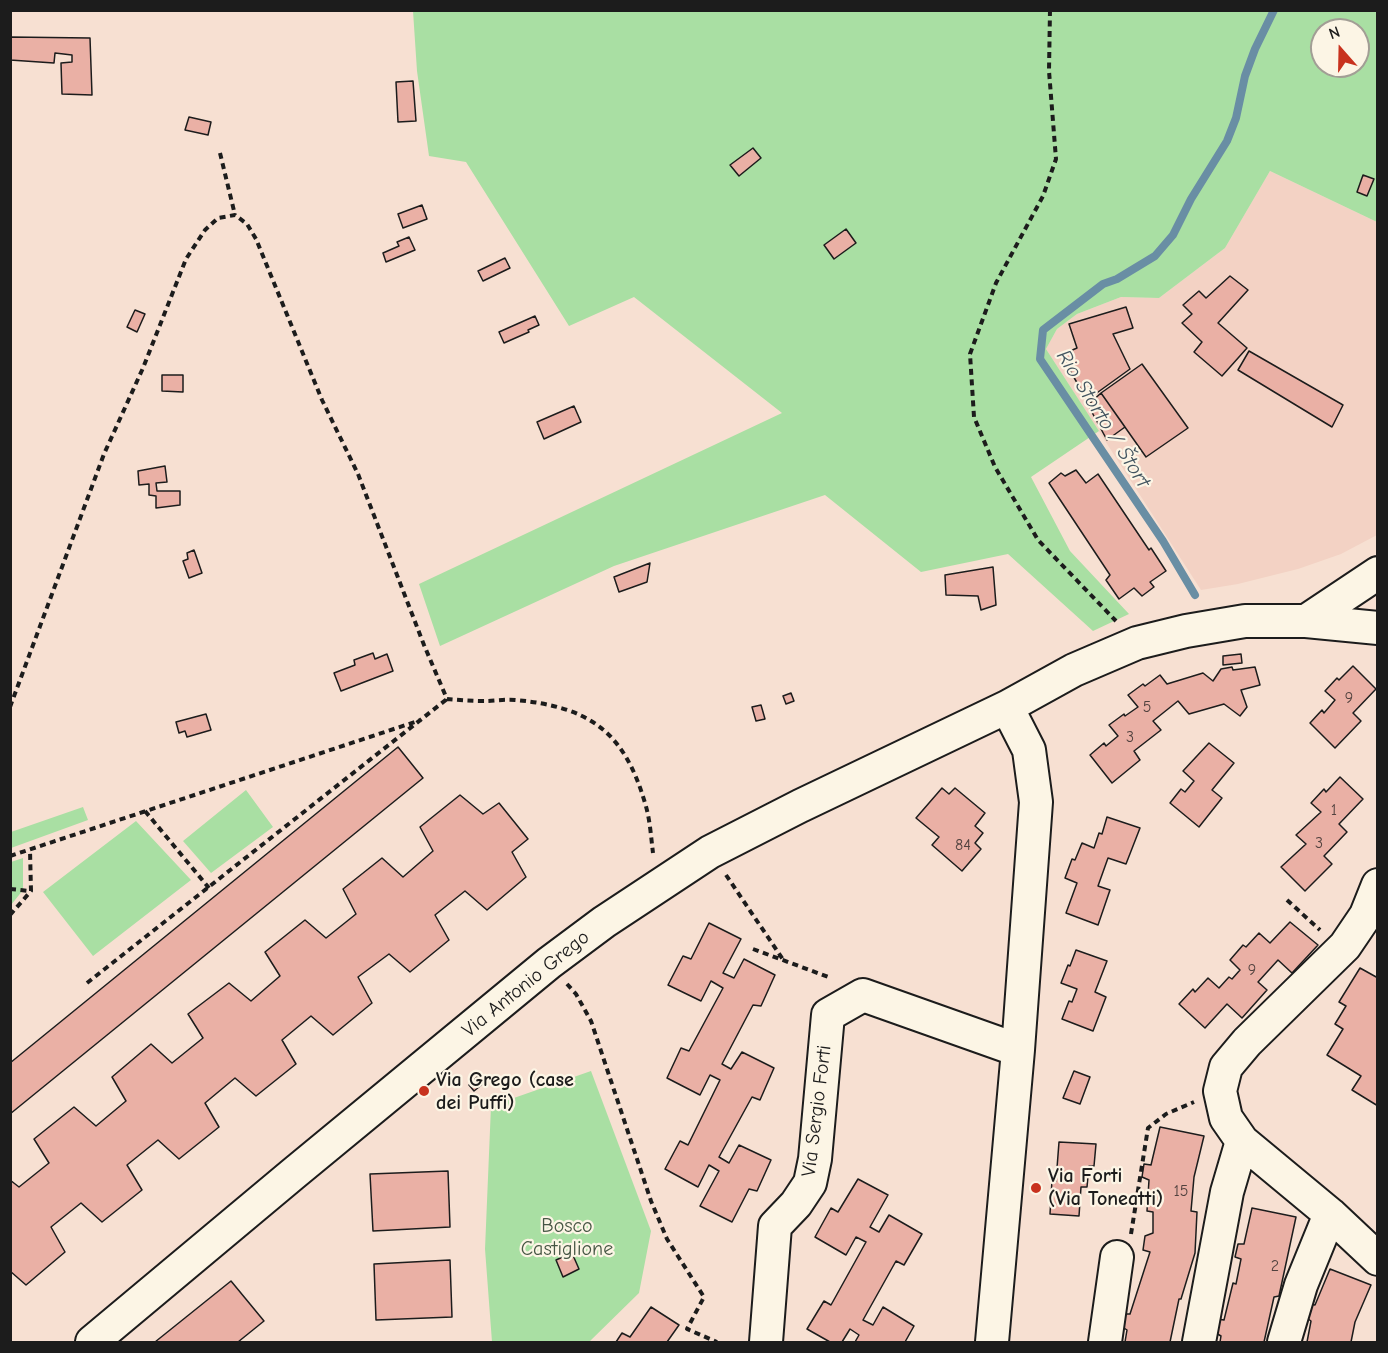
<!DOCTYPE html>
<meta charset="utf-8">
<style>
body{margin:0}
#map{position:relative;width:1388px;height:1353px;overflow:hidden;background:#f7e0d2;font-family:"Comic Neue",sans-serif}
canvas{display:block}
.frame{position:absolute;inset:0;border:12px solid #1c1c1c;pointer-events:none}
.north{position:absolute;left:1310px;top:18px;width:60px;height:60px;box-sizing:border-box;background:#fcf5e5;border:2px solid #a29e95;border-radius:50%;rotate:340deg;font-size:16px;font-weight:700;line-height:24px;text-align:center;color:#1c1c1c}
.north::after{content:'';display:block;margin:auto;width:21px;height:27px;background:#c8321e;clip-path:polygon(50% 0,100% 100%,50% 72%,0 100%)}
</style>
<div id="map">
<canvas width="1388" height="1353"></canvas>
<div class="frame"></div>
<div class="north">N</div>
</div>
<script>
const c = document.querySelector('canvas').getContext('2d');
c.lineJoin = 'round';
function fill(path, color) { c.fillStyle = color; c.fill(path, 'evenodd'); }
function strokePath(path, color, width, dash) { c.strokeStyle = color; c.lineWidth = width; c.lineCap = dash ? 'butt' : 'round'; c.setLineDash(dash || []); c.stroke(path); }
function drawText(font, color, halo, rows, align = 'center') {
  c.font = font + ' "Comic Neue",sans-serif'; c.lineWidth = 4.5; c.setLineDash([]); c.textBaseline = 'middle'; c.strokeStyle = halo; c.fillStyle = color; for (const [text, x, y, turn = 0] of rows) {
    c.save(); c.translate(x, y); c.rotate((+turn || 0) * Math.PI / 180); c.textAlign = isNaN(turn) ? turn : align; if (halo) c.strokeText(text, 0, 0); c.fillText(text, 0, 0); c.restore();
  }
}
fill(new Path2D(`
 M1270,171L1377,222V535L1341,554L1298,569L1238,584L1201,590L1046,349L1057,329L1077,314L1121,297L1159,298L1225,248Z`), '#f3d2c4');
fill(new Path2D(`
 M413,11H1377V222L1270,171L1225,248L1159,298L1121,297L1077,314L1057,329L1046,349L1099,431L1031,477L1070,551L1129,614L1093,631L1008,554L921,572L825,495L614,566L440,646L419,584L782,413L634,297L569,326L466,162L429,156L417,71ZM1322,30H1358V66H1322Z
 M246,790L273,827L211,873L183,841Z
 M83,807L88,820L11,848V832Z
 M136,821L191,880L93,956L43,892Z
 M23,858V890L11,905V862Z
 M591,1071L651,1231L639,1293L589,1342H492L485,1249L491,1106Z`), '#a9dfa3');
strokePath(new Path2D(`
 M1195,595L1163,541L1040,359L1043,330L1103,284L1117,279L1155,256L1173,235L1191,199L1227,141L1236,118L1245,76L1255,49L1274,10`), '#698ea4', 8);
const building = new Path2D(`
 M10,37L90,38L92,95L62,94L61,63L72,62V55L55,53L54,63L10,60Z
 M413,81L416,121L398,122L396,82Z
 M189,117L211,122L208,135L185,130Z
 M753,148L761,158L739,176L730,165Z
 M1363,175L1374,179L1367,196L1357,192Z
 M422,205L427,219L403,228L398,214Z
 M846,229L856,243L834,259L824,245Z
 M409,237L415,250L386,262L383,253L399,246L397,242Z
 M505,258L510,268L483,281L478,271Z
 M1230,276L1248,290L1218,323L1247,348L1222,376L1194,352L1202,342L1182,323L1192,314L1183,305L1199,291L1206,298Z
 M1126,307L1133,328L1113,334L1130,369L1087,400L1061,355L1077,348L1069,324Z
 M135,310L145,314L137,332L127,327Z
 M535,316L539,325L528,330L529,332L504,343L499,332Z
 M1249,351L1343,405L1332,427L1238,370Z
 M1142,364L1188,428L1146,457L1101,393Z
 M162,375H183V392L162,391Z
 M1101,393L1125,427L1107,440L1088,405Z
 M574,406L581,422L544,439L537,422Z
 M165,466L167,482L156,483L157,491H180V505L156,508V496L149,495V484L139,485L138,471Z
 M1076,470L1086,483L1098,474L1149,550L1151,548L1166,571L1150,582L1154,587L1142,596L1134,588L1119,599L1106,580L1110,575L1049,483L1061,473L1065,476Z
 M194,550L202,573L189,578L183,561L188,559L187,553Z
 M650,563L647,582L619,592L614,577Z
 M993,567L996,605L981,610L978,596L946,595L945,575Z
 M373,653L375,659L387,654L393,671L341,691L334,673L355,665L354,660Z
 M1241,654L1242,663L1223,665V656Z
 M1353,666L1376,689L1353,713L1361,721L1335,748L1310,723L1322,710L1324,713L1335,700L1325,691L1337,678L1339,680Z
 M1232,667L1233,670L1255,667L1260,685L1241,690L1247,707L1240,716L1224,704L1189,714L1178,701L1153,721L1161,730L1134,751L1140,760L1112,783L1090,755L1104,743L1106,746L1118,736L1109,725L1124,714L1125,716L1138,707L1128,695L1143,684L1145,686L1160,675L1167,684L1203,673L1213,681L1221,669Z
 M791,693L794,701L786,704L783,696Z
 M761,705L765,719L756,721L752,707Z
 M206,714L211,730L187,737L185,731L179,733L176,722Z
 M1209,743L1234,763L1212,790L1222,798L1199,827L1170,803L1181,789L1185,792L1194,781L1183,771Z
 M398,747L423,778L10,1114V1063Z
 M1340,777L1363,799L1339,824L1347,832L1324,856L1332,864L1305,891L1281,867L1306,844L1296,835L1321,812L1311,803L1324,789L1326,792Z
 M942,788L949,794L955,788L985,813L975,826L983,833L975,843L981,849L962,871L932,845L939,837L916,818Z
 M460,795L483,814L499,803L528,839L512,852L526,877L487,910L465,891L435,915L449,940L410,972L389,954L358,977L372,1003L333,1035L311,1016L282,1040L296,1064L256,1096L235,1078L205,1103L219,1127L179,1159L158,1140L127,1165L142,1190L102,1222L81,1203L51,1227L65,1252L26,1285L10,1271V1180L19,1187L49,1163L34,1139L74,1107L96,1126L126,1101L112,1077L151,1044L172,1063L203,1038L188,1014L229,983L251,1001L280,976L265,952L305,920L326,938L356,914L343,889L382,858L403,877L433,851L420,827Z
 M1107,817L1140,828L1126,864L1108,858L1098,886L1110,890L1098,925L1066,913L1077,883L1065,878L1072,859L1075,860L1082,843L1094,848L1099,833L1102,834Z
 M1290,922L1318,945L1292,973L1278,960L1258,982L1267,990L1242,1018L1227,1004L1205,1028L1179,1004L1193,989L1195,992L1208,978L1219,988L1229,977L1232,979L1240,970L1230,960L1243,945L1246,947L1259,933L1270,943Z
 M709,923L741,939L723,973L734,978L744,959L775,975L761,1006L753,1005L722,1064L731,1069L742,1052L774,1068L760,1100L752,1097L719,1157L729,1163L739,1145L771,1160L757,1191L749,1189L732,1222L700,1206L719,1171L709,1165L698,1187L665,1169L680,1141L688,1145L720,1080L710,1075L700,1095L667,1078L681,1048L689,1051L723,988L711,981L701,1001L668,985L683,956L691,959Z
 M1076,950L1107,961L1095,992L1106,997L1093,1031L1062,1019L1069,1001L1072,1002L1077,989L1061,983L1068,965L1070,966Z
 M1360,968L1378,978V1106L1352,1090L1361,1076L1327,1055L1343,1029L1335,1024L1346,1006L1339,1002Z
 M1074,1071L1090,1077L1080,1104L1063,1098Z
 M478,1076L484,1083L474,1091L469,1085Z
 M1160,1127L1204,1136L1194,1177L1191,1211L1197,1212L1195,1253L1181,1299H1179L1170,1342H1125L1127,1330L1121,1326L1124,1314H1130L1150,1252L1143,1250L1145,1236L1153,1233V1212L1147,1211L1149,1180L1142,1177L1144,1164L1151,1165Z
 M1059,1142L1096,1144L1094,1166H1089L1087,1187H1081L1079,1216L1050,1214L1052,1180L1056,1181Z
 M448,1171L450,1227L373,1231L370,1174Z
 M858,1179L888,1195L870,1227L879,1232L889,1215L922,1234L904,1265L896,1261L863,1320L873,1325L883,1307L914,1326L905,1342H855L859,1335L850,1329L842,1342H830L807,1329L824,1301L831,1305L866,1242L856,1237L846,1255L815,1237L831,1208L838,1212Z
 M1252,1208L1296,1217L1279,1296L1274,1297L1264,1342H1220L1221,1336L1214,1332L1217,1319L1224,1320L1233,1283L1236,1284L1241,1259L1235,1257L1238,1244H1244Z
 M572,1253L579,1269L563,1277L556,1260Z
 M450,1260L452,1317L376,1320L374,1264Z
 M1330,1269L1371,1285L1355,1322L1351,1342H1307L1311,1321L1304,1316L1308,1304L1315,1305Z
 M231,1281L264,1321L238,1342H155Z
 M651,1307L679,1325L667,1342H616L622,1333L630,1337Z`);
fill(building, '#eab0a5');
strokePath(building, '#1c1c1c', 1.5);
const minor = new Path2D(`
 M1306,621L1378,573
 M1378,885L1366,915L1345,946L1247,1042L1226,1067L1220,1091L1226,1118L1242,1141L1330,1214L1378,1259
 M92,1342L293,1174L549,963L604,922L710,852L800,806L1007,707L1074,670L1137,643L1186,631L1245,621H1306L1378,628
 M766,1342L775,1226L796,1204L810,1183L815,1159L828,1015L863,995L1018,1050
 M992,1342L1018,1050L1036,802L1029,750L1007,707
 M1105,1342L1117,1257
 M1199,1342L1227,1192L1242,1141
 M1284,1342L1301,1285L1330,1214`);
strokePath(minor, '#1c1c1c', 36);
strokePath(new Path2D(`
 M1050,10L1049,71L1056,159L1043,196L996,283L970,354L974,417L995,467L1038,540L1116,621
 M220,153L235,215
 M10,707L104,454L143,368L186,259L205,230L218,218L235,215L247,224L256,239L322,400L358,474L424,645L447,699C459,700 471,701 484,701C494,701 505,699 516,700C589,707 624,731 645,803C650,819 651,837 653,853
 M145,811L209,888
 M10,856L421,720
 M726,875L784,961
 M10,889L30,891
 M1287,900L1320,930
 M10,915L31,891L30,850
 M753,949L831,978
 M87,983L447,699
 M567,984L576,994L591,1021L651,1201L667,1239L704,1297L687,1329L717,1342
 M1131,1234L1148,1128L1166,1114L1194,1102`), '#1c1c1c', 4, [6, 4.5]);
strokePath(minor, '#fcf5e5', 32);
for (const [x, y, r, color] of [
 [424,1091,6,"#c8321e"],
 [1036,1188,6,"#c8321e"]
]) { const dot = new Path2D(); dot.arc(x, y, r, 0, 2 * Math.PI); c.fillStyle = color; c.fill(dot); strokePath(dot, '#fcf5e5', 2); }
drawText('16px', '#50413e', null, [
 ["9",1349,698],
 ["5",1147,707],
 ["3",1130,737],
 ["1",1334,810],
 ["3",1319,843],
 ["84",963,845],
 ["9",1252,970],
 ["15",1181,1191],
 ["2",1275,1266]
]);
drawText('20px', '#1c1c1c', '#fcf5e5', [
 ["Via Antonio Grego",526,984,-39],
 ["Via Sergio Forti",817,1111,-83]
]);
drawText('bold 20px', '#1c1c1c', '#fcf5e5', [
 ["Via Grego (case",436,1080],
 ["dei Puffi)",436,1103],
 ["Via Forti",1048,1176],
 ["(Via Toneatti)",1048,1199]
], 'left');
drawText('20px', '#465644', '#fcf5e5', [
 ["Bosco",567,1226],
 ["Castiglione",567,1249]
]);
drawText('italic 21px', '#435560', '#fcf5e5', [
 ["Rio Storto / Štort",1103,419,58]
]);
</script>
